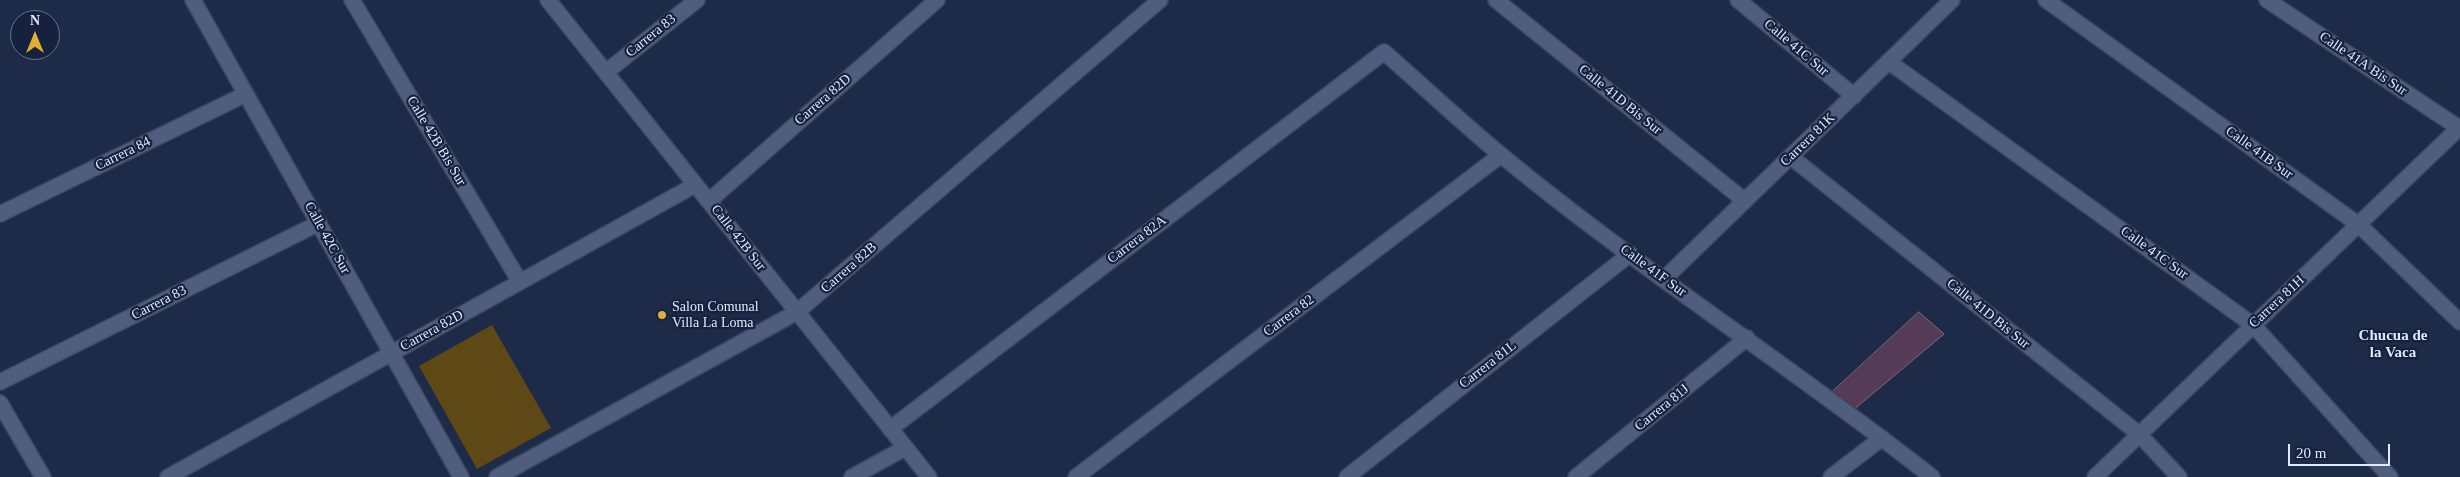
<!DOCTYPE html>
<style>
body{margin:0}
#map{position:relative;width:2460px;height:477px;overflow:hidden;background:#1e2b48;font-family:Georgia,serif}
canvas{display:block}
.north{position:absolute;left:10px;top:10px;width:50px;height:50px;box-sizing:border-box;background:#15213d;border:1px solid #667189;border-radius:50%;rotate:0deg;font-size:14px;font-weight:700;line-height:20px;text-align:center;color:#e0e9fc}
.north::after{content:'';display:block;margin:auto;width:18px;height:22px;background:#e1af34;clip-path:polygon(50% 0,100% 100%,50% 72%,0 100%)}
.scale{position:absolute;left:2288px;top:444px;width:102px;height:22px;box-sizing:border-box;border:2px solid #e0e9fc;border-top:0;padding-left:6px;font-size:15px;line-height:18px;white-space:nowrap;color:#e0e9fc;-webkit-text-stroke:4px #15213d;paint-order:stroke}
</style>
<div id="map">
<canvas width="2460" height="477"></canvas>
<div class="north">N</div>
<div class="scale">20 m</div>
</div>
<script>
const c = document.querySelector('canvas').getContext('2d');
c.lineJoin = 'round';
function fill(path, color) { c.fillStyle = color; c.fill(path, 'evenodd'); }
function strokePath(path, color, width, dash) { c.strokeStyle = color; c.lineWidth = width; c.lineCap = dash ? 'butt' : 'round'; c.setLineDash(dash || []); c.stroke(path); }
function drawText(font, color, halo, rows, align = 'center') {
  c.font = font + ' Georgia,serif'; c.lineWidth = 4.5; c.setLineDash([]); c.textBaseline = 'middle'; c.strokeStyle = halo; c.fillStyle = color; for (const [text, x, y, turn = 0] of rows) {
    c.save(); c.translate(x, y); c.rotate((+turn || 0) * Math.PI / 180); c.textAlign = isNaN(turn) ? turn : align; if (halo) c.strokeText(text, 0, 0); c.fillText(text, 0, 0); c.restore();
  }
}
fill(new Path2D(`
 M492,325L551,428L477,469L419,366Z`), '#5e4916');
const building = new Path2D(`
 M1919,312L1944,334L1852,411L1829,395Z`);
fill(building, '#553b56');
strokePath(building, '#816582', 1);
const minor = new Path2D(`
 M193,0L461,477
 M352,0L520,282
 M1496,0L1745,201
 M1738,0L1854,96
 M2046,0L2359,225L2460,322
 M2267,0L2459,128
 M1889,62L2253,325L2390,477
 M606,72L697,0
 M1791,157L2139,434L2179,477
 M709,201L937,0
 M0,214L246,94
 M1664,279L1952,0
 M0,382L319,223
 M0,403L43,477
 M890,429L1384,52C1423,86 1461,122 1501,155C1639,269 1791,366 1932,477
 M168,477L695,185
 M497,477L797,312L1160,0
 M852,477L905,448
 M1076,477L1501,155
 M1347,477L1630,254
 M1576,477L1747,338
 M1831,477L1882,438
 M2095,477L2460,127`);
const tertiary = new Path2D(`
 M548,0L929,477`);
strokePath(minor, '#3c465f', 18);
strokePath(tertiary, '#3c465f', 18);
strokePath(minor, '#4f5e7e', 15);
strokePath(tertiary, '#4f5e7e', 15);
for (const [x, y, r, color] of [
 [662,315,5,"#e1af34"]
]) { const dot = new Path2D(); dot.arc(x, y, r, 0, 2 * Math.PI); c.fillStyle = color; c.fill(dot); strokePath(dot, '#15213d', 2); }
drawText('14px', '#e0e9fc', '#15213d', [
 ["Carrera 83",651,36,-39],
 ["Calle 41C Sur",1796,48,40],
 ["Calle 41A Bis Sur",2363,64,34],
 ["Carrera 82D",823,100,-41],
 ["Calle 41D Bis Sur",1620,100,39],
 ["Carrera 81K",1808,140,-44],
 ["Calle 42B Bis Sur",436,141,59],
 ["Calle 41B Sur",2259,153,36],
 ["Carrera 84",123,154,-26],
 ["Calle 42C Sur",327,238,61],
 ["Calle 42B Sur",738,238,52],
 ["Carrera 82A",1137,240,-37],
 ["Calle 41C Sur",2154,253,36],
 ["Carrera 82B",849,268,-41],
 ["Calle 41F Sur",1653,271,36],
 ["Carrera 81H",2277,302,-43],
 ["Carrera 83",159,303,-27],
 ["Calle 41D Bis Sur",1988,314,39],
 ["Carrera 82",1289,316,-37],
 ["Carrera 82D",432,331,-29],
 ["Carrera 81L",1488,365,-38],
 ["Carrera 81J",1662,408,-39]
]);
drawText('14px', '#e0e9fc', '#15213d', [
 ["Salon Comunal",672,307],
 ["Villa La Loma",672,323]
], 'left');
drawText('bold 15px', '#e0e9fc', '#15213d', [
 ["Chucua de",2393,336],
 ["la Vaca",2393,353]
]);
</script>
